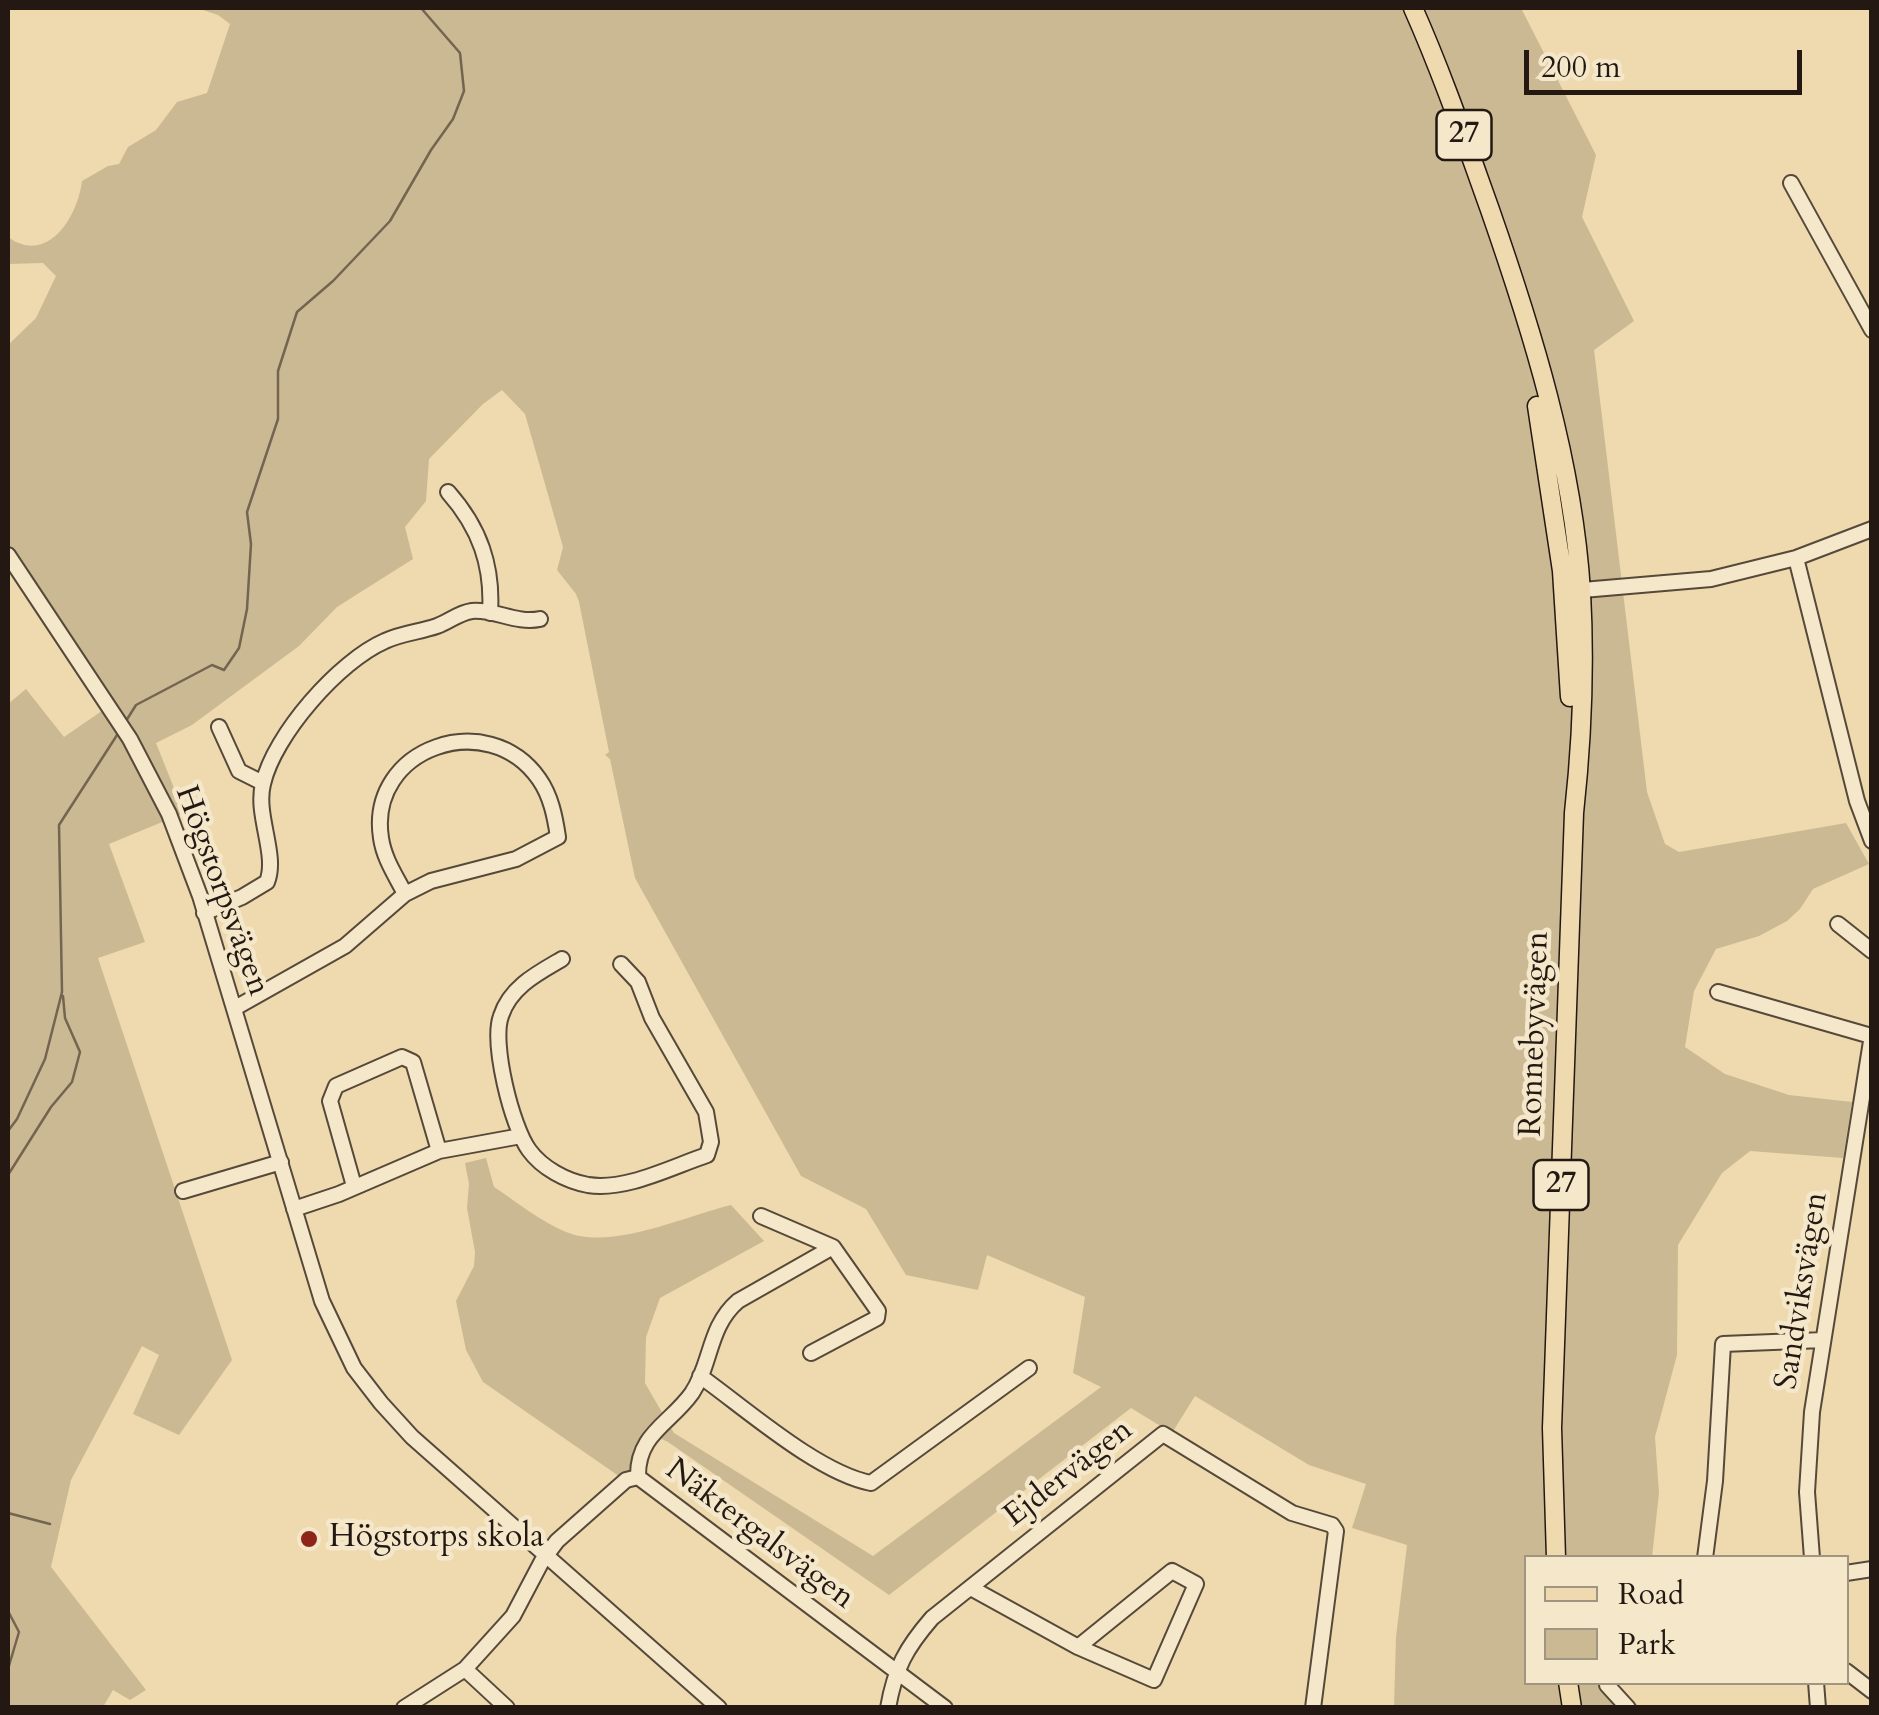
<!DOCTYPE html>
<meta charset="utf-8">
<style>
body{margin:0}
#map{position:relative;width:1879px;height:1715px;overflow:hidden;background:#eedaae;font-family:Cardo,serif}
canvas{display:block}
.frame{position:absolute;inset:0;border:10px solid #231912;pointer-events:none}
.legend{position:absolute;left:1524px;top:1555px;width:325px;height:130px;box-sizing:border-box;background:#f4e7ca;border:2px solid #a09580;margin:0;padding:12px 18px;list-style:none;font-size:30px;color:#231912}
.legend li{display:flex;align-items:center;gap:20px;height:50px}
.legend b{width:50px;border:2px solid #a09580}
.scale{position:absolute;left:1524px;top:50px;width:278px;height:45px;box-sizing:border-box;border:5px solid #231912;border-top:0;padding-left:12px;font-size:30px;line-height:35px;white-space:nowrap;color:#231912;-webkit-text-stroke:8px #f4e7ca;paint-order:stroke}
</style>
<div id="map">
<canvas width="1879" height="1715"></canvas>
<div class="frame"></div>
<ul class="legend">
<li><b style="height:12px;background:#eedaae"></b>Road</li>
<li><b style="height:28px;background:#cbb993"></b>Park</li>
</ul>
<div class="scale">200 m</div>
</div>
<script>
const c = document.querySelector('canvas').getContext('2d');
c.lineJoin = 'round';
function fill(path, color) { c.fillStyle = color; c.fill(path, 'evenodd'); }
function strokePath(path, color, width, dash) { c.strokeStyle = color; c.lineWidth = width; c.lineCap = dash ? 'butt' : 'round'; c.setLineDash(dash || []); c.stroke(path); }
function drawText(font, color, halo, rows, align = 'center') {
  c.font = font + ' Cardo,serif'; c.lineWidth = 9; c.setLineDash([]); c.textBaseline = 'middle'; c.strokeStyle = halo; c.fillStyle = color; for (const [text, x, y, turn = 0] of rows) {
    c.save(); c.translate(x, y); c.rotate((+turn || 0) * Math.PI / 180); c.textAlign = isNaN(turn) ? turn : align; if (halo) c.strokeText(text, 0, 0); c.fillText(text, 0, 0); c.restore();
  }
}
fill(new Path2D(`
 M197,8H1521L1596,155L1582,217L1634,321L1594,350L1647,792L1665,844L1679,852L1846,823L1869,864L1813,889L1800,909L1787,921L1759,936L1716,949L1694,991L1685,1047L1725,1074L1789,1095L1852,1102L1843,1158L1750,1151L1722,1173L1678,1245L1677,1355L1655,1437L1659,1493L1652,1557L1526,1558V1682L1600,1683L1619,1707H1394L1396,1637L1407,1545L1352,1528L1366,1484L1309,1465L1195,1396L1172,1433L1131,1408L889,1595L668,1442L651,1434L635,1456L626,1481L483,1382L466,1350L456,1301L474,1266L475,1252L467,1208L469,1184L465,1163L486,1158L494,1187C517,1202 541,1222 566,1232C611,1251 685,1216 731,1205L764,1241L660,1298L646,1337L645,1383L674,1433L873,1556L1101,1387L1073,1373L1085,1297L987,1255L978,1290L906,1275L866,1209L801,1176L635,878L610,759L605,755L609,752L579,602L576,594L557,570L563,547L525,414L502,390L483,404L429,459L426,501L405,527L413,559L337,607L299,646L192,725L156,743L184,813L109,844L145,942L98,958L232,1360L179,1435L133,1414L159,1355L142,1346L71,1480L51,1567L146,1690L130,1700L113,1690L103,1707H8V704L26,689L64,737L109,706L8,555V345L36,318L56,276L43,263L8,264V237C48,266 78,216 82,181L108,166L119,164L128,147L156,130L177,102L207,93L230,24L218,15Z`), '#cbb993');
strokePath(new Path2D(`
 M126,721L136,705L212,665L224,670L239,648L247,609L251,544L247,512L278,419V371L297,312L333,281L390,221L431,150L453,119L464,91L460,53L421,8
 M8,1131L17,1119L45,1059L62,992L59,825L119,732
 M8,1175L51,1107L72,1082L80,1052L65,1018L63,996
 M8,1513L50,1524
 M8,1611L19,1632L8,1669`), '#736550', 2.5);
const minor = new Path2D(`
 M1791,183L1872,330
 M448,492C480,528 493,566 490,613
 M8,555L130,739L169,814L200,896L322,1301L354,1368L381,1403L412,1437L719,1708
 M1796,558L1857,801L1872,841
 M1571,591L1711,579L1796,558L1872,529
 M219,727L239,771L263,783
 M204,913L242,897L267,882C278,855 255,815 263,784C274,735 339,661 385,641C402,633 420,632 437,626C449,622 458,613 472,611C495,609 516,624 540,619
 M1838,924L1872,951
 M562,959C538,973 510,987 501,1016C491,1043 512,1127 529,1150C542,1168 566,1181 588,1185C626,1191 671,1167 707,1155L711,1142L706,1112L652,1018L638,982L621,964
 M1718,992L1871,1036
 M235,1008L345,946L405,894L431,881L516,859L558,837C555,817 551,796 539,779C488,706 367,748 381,838C384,859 396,876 405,894
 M354,1186L330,1101L336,1086L402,1057L413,1062L439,1151
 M183,1191L281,1162
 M294,1209L339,1194L439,1151L521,1136
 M761,1216L833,1247
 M700,1376C745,1408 818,1473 871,1483L1029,1368
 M638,1477C637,1434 670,1424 692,1393C712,1363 708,1327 738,1301L833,1247L878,1311L877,1318L811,1353
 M1705,1558L1715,1481L1723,1344L1823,1340
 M1812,1558L1807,1492L1812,1412L1872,1035
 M1846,1573L1872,1569
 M971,1588L1078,1647L1154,1680L1196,1584L1172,1571L1078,1647
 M465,1669L507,1708
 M1846,1671L1872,1691
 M1816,1682L1818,1708
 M1607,1685L1628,1708
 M404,1708L465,1669L513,1616L542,1561L557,1541L626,1480L638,1477L945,1708
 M888,1708C895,1668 906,1648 932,1618L1163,1434L1292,1513L1332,1525L1336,1531L1313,1708`);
const major = new Path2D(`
 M1413,8C1442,73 1465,140 1489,207C1532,330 1573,461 1581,592C1585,665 1582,740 1574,813L1552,1428L1556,1558
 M1537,406L1562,571L1570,697
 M1568,1682L1572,1708`);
strokePath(minor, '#564939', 18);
strokePath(major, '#231912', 21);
strokePath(minor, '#f4e7ca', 14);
strokePath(major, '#eedaae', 18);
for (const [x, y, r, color] of [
 [309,1539,10,"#8f2418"]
]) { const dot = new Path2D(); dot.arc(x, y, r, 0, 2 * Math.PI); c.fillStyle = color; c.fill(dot); strokePath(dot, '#f4e7ca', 4); }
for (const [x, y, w] of [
 [1464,135,55],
 [1561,1185,55]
]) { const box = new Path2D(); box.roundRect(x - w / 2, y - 25, w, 50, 8); c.fillStyle = '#f4e7ca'; c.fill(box); strokePath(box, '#231912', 2.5); }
drawText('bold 30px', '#231912', null, [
 ["27",1464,135],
 ["27",1561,1185]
]);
drawText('32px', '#231912', '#f4e7ca', [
 ["Högstorpsvägen",221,891,70],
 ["Ronnebyvägen",1536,1034,-88],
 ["Sandviksvägen",1803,1291,-81],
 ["Ejdervägen",1069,1474,-38],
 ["Näktergalsvägen",759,1535,37]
]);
drawText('32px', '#231912', '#f4e7ca', [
 ["Högstorps skola",329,1539]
], 'left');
</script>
